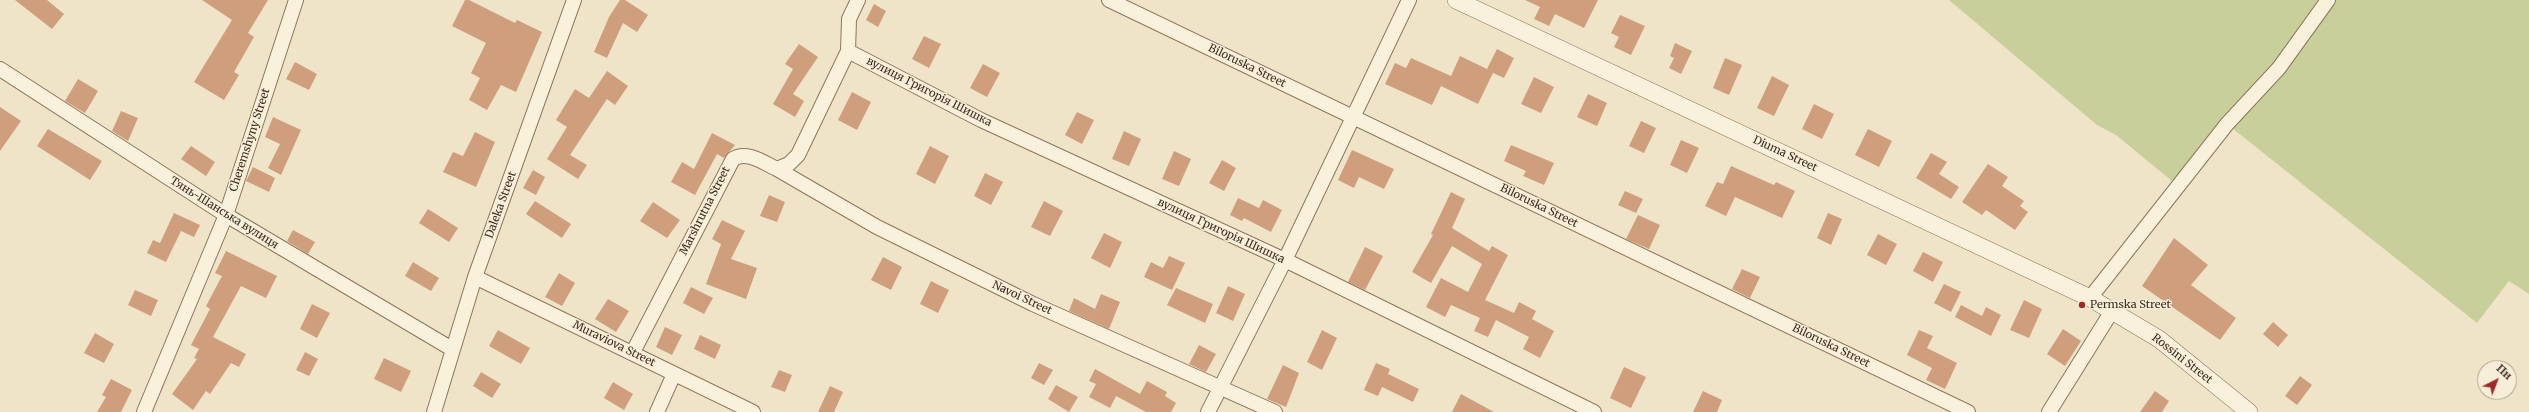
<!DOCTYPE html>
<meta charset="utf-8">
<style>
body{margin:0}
#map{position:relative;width:2529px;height:412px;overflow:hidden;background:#f0e4c8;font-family:Merriweather,serif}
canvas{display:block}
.north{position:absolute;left:2477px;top:360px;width:40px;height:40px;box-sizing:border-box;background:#f7eed8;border:1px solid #ada18e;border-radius:50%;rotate:42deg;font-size:11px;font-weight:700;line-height:16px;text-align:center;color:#3d2e20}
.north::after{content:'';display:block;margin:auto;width:14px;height:18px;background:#9e2a2b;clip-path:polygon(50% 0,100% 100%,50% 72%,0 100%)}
</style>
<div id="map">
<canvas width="2529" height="412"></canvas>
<div class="north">Пн</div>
</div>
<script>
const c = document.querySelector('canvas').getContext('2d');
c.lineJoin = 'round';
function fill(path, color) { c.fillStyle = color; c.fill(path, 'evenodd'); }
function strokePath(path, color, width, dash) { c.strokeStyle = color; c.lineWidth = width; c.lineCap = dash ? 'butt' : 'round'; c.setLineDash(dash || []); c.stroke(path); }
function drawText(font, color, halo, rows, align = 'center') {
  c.font = font + ' Merriweather,serif'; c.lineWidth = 3; c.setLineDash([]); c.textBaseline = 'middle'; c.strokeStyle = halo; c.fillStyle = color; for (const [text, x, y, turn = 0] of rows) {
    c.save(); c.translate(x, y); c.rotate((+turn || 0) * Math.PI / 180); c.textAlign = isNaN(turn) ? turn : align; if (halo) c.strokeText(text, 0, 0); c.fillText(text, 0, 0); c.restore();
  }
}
fill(new Path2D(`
 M1949,0H2529V294L2509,281L2477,323L2227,124L2178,186L2116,135L2097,125Z`), '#c9cf9b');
fill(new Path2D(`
 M15,0H47L64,14L52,29Z
 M202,0H268L248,33L254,37L234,72L239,75L224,100L194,82L232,20Z
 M465,0H469L515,23L517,20L542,32L516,92L501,85L487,110L469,100L480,78L471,73L486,43L452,26Z
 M620,0H625L648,15L637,32L623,23L607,58L594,52L609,17Z
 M1525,0H1598L1584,28L1555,14L1549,26L1534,19L1540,7Z
 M874,4L886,11L878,27L866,20Z
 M1620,15L1645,26L1631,55L1614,47L1619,37L1611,33Z
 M924,36L941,44L929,68L912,59Z
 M1675,43L1692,51L1681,74L1669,68L1674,58L1670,56Z
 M799,44L818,57L793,94L804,101L795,117L773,104L793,69L785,64Z
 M1497,49L1514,58L1504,78L1493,73L1478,104L1441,86L1432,105L1385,84L1395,63L1406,68L1411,58L1451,76L1460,56L1487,69Z
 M1725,58L1742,65L1729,95L1713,88Z
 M295,62L317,74L309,90L286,79Z
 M983,64L1000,73L987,97L970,88Z
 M607,71L628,86L615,105L607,99L570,155L587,165L578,179L547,159L567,127L556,120L575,89L589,98Z
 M1772,76L1789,85L1774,116L1757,108Z
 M1534,77L1554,87L1541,113L1521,104Z
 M78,79L98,91L85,113L65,101Z
 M852,92L871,102L857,130L838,120Z
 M1588,94L1607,103L1597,126L1577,117Z
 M1814,104L1834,114L1822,139L1802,129Z
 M0,107L21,121L0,151Z
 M121,111L138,118L128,141L112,131Z
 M1077,112L1094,120L1082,144L1065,135Z
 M273,117L301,130L281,175L268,168L280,144L265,137Z
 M1641,121L1656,128L1644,153L1629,146Z
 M48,129L102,161L90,180L37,146Z
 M1868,129L1892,141L1879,167L1855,155Z
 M1124,131L1141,139L1129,166L1112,159Z
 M475,132L495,142L476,187L443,172L453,152L463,156Z
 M712,133L735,145L724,158L717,154L695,195L671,182L682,162L694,169Z
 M1681,140L1699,148L1687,173L1670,165Z
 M1511,145L1554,163L1544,185L1523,176L1526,171L1504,161Z
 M191,146L215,162L206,176L181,159Z
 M930,146L949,156L935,184L916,174Z
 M1352,150L1394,169L1384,189L1359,177L1354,188L1338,180Z
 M1174,151L1191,159L1179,186L1162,179Z
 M1931,153L1947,162L1939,174L1959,187L1951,199L1916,178Z
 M1222,160L1236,168L1224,191L1209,183Z
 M1988,164L2008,177L2002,186L2024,201L2020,206L2028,212L2015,230L1986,210L1982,215L1962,202Z
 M1731,166L1774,185L1776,182L1795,191L1782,218L1735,197L1726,216L1705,206L1717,182L1723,184Z
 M253,167L275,178L269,192L246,181Z
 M533,170L545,177L536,195L523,188Z
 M985,173L1003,182L991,205L974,196Z
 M1625,191L1643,199L1636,213L1618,205Z
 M1451,192L1465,199L1452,228L1489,251L1492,246L1508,255L1485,300L1514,313L1519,302L1536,311L1532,319L1554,331L1540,358L1523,349L1529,337L1496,320L1488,337L1474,331L1480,318L1451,305L1445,317L1426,307L1441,278L1468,292L1482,264L1452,246L1431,283L1412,272L1433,235L1431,234Z
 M769,195L785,202L777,222L760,216Z
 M1238,198L1259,208L1263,200L1282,210L1271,232L1244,218L1242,221L1230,215Z
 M535,201L571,224L562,238L526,214Z
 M1044,201L1063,211L1050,236L1031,227Z
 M653,202L680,220L667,238L640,221Z
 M428,209L458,228L449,242L419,223Z
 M174,213L200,225L194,237L181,231L166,262L147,253L153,240L160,243Z
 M1828,213L1842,219L1831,245L1817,238Z
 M1638,215L1660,225L1649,249L1626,239Z
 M722,220L745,231L731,259L757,268L746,299L706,284L721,244L712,239Z
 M293,230L315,242L308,254L287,241Z
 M1104,233L1122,242L1110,268L1091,258Z
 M1878,234L1897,244L1886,265L1867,255Z
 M2174,238L2208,265L2191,285L2236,318L2220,340L2142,286Z
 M1365,247L1383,256L1365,290L1348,282Z
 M226,251L277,276L266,298L241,286L213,337L246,354L239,367L231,363L210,394L206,391L193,410L172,394L197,359L194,358L199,349L191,345L210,309L206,306L222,276L215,273Z
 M1923,252L1943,262L1933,282L1913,271Z
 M1169,256L1185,263L1172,290L1144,277L1151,262L1163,268Z
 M883,257L902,267L891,290L871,280Z
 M413,262L439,278L431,291L405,276Z
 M1742,269L1760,277L1750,298L1732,289Z
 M559,273L575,283L562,306L545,297Z
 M931,281L949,290L938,313L920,304Z
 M1944,284L1961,292L1951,312L1934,303Z
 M1228,286L1245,294L1233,321L1216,313Z
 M691,287L713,298L704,314L683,303Z
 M1176,288L1213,304L1205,323L1167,305Z
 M135,290L158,300L151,316L128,305Z
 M1101,294L1120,302L1109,329L1069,311L1074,298L1095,309Z
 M608,299L629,311L616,332L595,319Z
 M2024,300L2042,309L2029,338L2010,330Z
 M312,304L330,313L317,338L300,329Z
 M1961,305L1982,316L1986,307L2001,315L1991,336L1955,317Z
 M2273,322L2288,335L2278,347L2263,334Z
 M665,327L682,335L672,355L656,347Z
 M2063,329L2081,341L2065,366L2047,354Z
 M498,330L530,348L521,364L489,346Z
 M1322,330L1337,338L1322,370L1307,362Z
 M1919,330L1933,336L1927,348L1957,363L1945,389L1926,380L1932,368L1907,355Z
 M95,333L114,344L104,363L84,353Z
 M700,335L721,345L715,359L694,349Z
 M1199,345L1216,354L1206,372L1189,364Z
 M305,352L318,359L309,376L296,370Z
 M384,358L411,371L401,392L374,379Z
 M1039,363L1053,370L1044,385L1031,378Z
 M1376,363L1390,369L1388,374L1419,389L1413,402L1382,387L1378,396L1364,390Z
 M1283,365L1299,373L1286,407L1267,399Z
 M1624,367L1646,377L1631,408L1610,398Z
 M1095,369L1140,394L1147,381L1167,392L1165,396L1176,403L1171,412H1146L1116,396L1110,408L1089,397L1096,384L1089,381Z
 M779,370L792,375L785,392L771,387Z
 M481,372L501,384L492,398L473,386Z
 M2300,376L2312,385L2297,405L2285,396Z
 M111,379L132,390L121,412H97L106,397L102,395Z
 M613,382L633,394L624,410L604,398Z
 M1056,385L1078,397L1069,412L1048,399Z
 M830,386L843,392L834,412H818Z
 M1703,391L1722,400L1717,412H1693Z
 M2155,391L2169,401L2162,412H2140Z
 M1461,394L1494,412H1452Z`), '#cf9f7d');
const minor = new Path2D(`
 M1109,0L1968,412
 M848,51L981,120L1285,260L1594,412
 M0,69L226,215L452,349
 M777,169L877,227L1033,304L1275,412
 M475,277L753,412
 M2090,298L2227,124L2279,68L2328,0
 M633,352L733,159C747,150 764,163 777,169L789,164L798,155L848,51L849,19L858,0
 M144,412L226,215L296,0
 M434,412L475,277L574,0
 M657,412L674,374
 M1208,412L1285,260L1409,0
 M2049,412L2112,311`);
const tertiary = new Path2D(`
 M1456,0L2090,298L2159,339L2249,412`);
strokePath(minor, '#8d765c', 16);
strokePath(tertiary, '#8d765c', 18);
strokePath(minor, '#faf1dc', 14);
strokePath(tertiary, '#faf1dc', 17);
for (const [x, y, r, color] of [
 [2082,305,4,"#9e2a2b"]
]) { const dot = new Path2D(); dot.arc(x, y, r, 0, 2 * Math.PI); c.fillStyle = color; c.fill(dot); strokePath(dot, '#f7eed8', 1.5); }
drawText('11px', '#3d2e20', '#f7eed8', [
 ["Biloruska Street",1247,66,26],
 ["вулиця Григорія Шишка",929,92,27],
 ["Cheremshyny Street",250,140,-72],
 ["Diuma Street",1785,154,25],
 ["Daleka Street",501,205,-70],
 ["Biloruska Street",1539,206,26],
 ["Marshrutna Street",705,211,-63],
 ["Тянь-Шанська вулиця",224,213,32],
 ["вулиця Григорія Шишка",1221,231,25],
 ["Navoi Street",1022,298,25],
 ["Muraviova Street",614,344,26],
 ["Biloruska Street",1831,346,26],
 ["Rossini Street",2182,359,38]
]);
drawText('11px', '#3d2e20', '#f7eed8', [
 ["Permska Street",2090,305]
], 'left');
</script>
